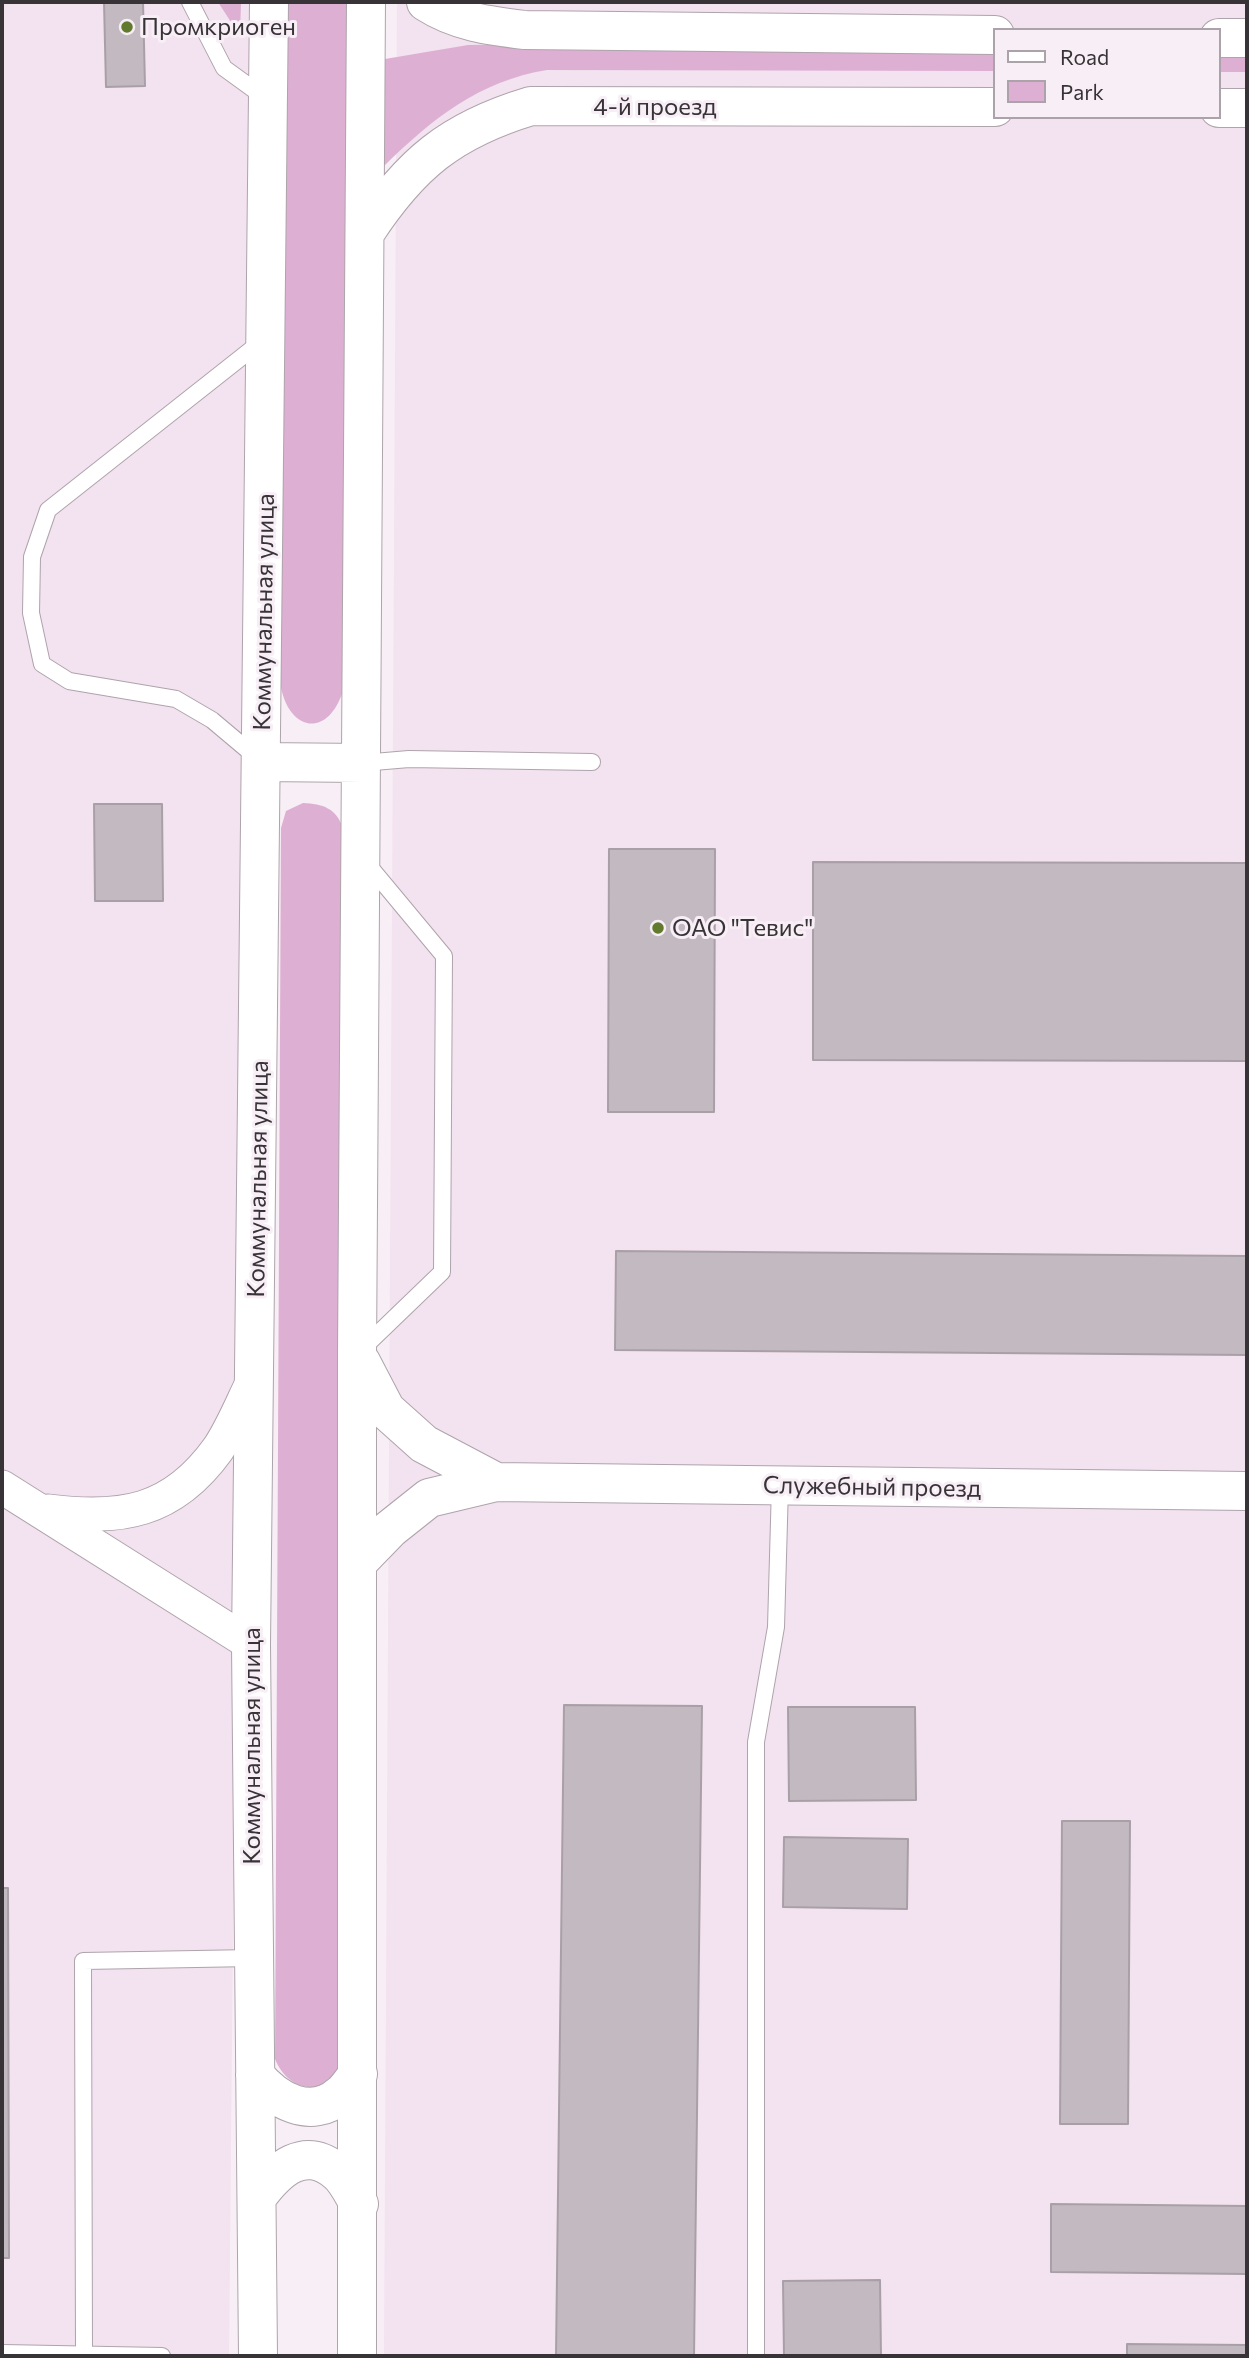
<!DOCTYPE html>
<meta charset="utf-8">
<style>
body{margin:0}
#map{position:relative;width:1249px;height:2358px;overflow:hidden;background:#f8eef6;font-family:Commissioner,sans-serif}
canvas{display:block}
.frame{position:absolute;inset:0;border:4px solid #373336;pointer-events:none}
.legend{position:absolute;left:993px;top:28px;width:228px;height:91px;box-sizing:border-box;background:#f8eef6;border:2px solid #aba3a9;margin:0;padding:9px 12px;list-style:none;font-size:21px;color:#373336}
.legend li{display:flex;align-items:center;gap:14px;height:35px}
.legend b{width:35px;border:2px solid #aba3a9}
</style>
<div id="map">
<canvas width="1249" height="2358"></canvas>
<div class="frame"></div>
<ul class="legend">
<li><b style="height:9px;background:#fff"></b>Road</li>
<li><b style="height:19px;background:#ddafd2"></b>Park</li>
</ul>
</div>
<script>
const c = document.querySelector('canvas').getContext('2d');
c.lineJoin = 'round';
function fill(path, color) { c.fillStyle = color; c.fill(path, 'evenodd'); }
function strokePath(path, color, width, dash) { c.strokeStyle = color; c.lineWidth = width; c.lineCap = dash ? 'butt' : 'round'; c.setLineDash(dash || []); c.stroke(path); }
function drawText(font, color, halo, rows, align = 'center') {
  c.font = font + ' Commissioner,sans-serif'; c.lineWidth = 6; c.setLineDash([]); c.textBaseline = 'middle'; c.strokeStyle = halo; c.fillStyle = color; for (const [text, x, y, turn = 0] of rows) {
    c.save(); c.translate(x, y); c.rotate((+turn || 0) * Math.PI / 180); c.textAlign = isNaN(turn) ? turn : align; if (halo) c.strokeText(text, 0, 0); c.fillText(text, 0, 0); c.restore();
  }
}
fill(new Path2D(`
 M2,2H251L229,2356H2Z
 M397,2H1247V2356H384ZM995,30H1219V117H995Z`), '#f3e2ef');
fill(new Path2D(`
 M218,2H241L240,36Z
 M286,2H348L343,691C327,740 287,731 280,682Z
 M670,43L995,44V71L547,70C479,81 432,119 384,166L385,59L468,45Z
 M1219,44H1247V72H1219Z
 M303,803C323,804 336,808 343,828L341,2061C329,2098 289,2094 275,2059L281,828L286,811Z`), '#ddafd2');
const building = new Path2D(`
 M104,2H143L145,86L106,87Z
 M94,804H162L163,901H95Z
 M609,849H715L714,1112H608Z
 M813,862L1247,863V1061L813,1060Z
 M616,1251L1247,1256V1355L615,1350Z
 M564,1705L702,1706L694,2356H556Z
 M788,1707H915L916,1800L789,1801Z
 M1062,1821H1130L1128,2124H1060Z
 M784,1837L908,1839L907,1909L783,1907Z
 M2,1888H8L9,2258H2Z
 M1051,2204L1247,2206V2274L1051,2272Z
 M880,2280L881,2356H784L783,2281Z
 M1127,2344L1247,2345V2356H1127Z`);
fill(building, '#c3bac1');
strokePath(building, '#a9a0a7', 2);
const lane = new Path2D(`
 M190,2L224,68L264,97
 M256,757L212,720L176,699L69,681L42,664L31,613L32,557L48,510L262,341
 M362,763L409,759L592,762
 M361,1350L442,1272L444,956L365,861
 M2,2353L162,2356
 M84,2353L83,1961L253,1958
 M756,2356V1742L776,1627L780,1486`);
const street = new Path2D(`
 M2,1487L251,1644
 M48,1511C121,1520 172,1513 218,1449C233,1427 243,1400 255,1377`);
const secondary = new Path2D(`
 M426,2C457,22 490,26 525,30L995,35
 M1219,38H1247
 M1219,108H1247
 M365,233C410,164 451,130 531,106L995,107
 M262,762L362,763
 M361,1362L386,1410L424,1444L496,1482
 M358,1562L390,1529L429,1498L496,1482L1247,1491
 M255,2075C275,2100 311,2121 340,2095C347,2090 352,2081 358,2074
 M258,2196C278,2169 304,2145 337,2172C346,2179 353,2194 359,2204
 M258,2356L251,1644L269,2
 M357,2356V1354L366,2`);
strokePath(lane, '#aea4ab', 18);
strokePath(street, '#aea4ab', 35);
strokePath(secondary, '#aea4ab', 40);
strokePath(lane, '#fff', 16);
strokePath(street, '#fff', 33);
strokePath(secondary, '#fff', 38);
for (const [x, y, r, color] of [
 [127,27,7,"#627a2d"],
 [658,928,7,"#627a2d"]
]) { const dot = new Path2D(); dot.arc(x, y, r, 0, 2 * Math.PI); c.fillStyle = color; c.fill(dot); strokePath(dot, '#f8eef6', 2.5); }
drawText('24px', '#373336', '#f8eef6', [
 ["Промкриоген",141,27],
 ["ОАО \"Тевис\"",672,928]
], 'left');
drawText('24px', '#373336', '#f8eef6', [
 ["4-й проезд",655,107],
 ["Коммунальная улица",264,612,-89],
 ["Коммунальная улица",258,1179,-89],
 ["Служебный проезд",872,1487,1],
 ["Коммунальная улица",252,1746,-90]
]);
</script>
